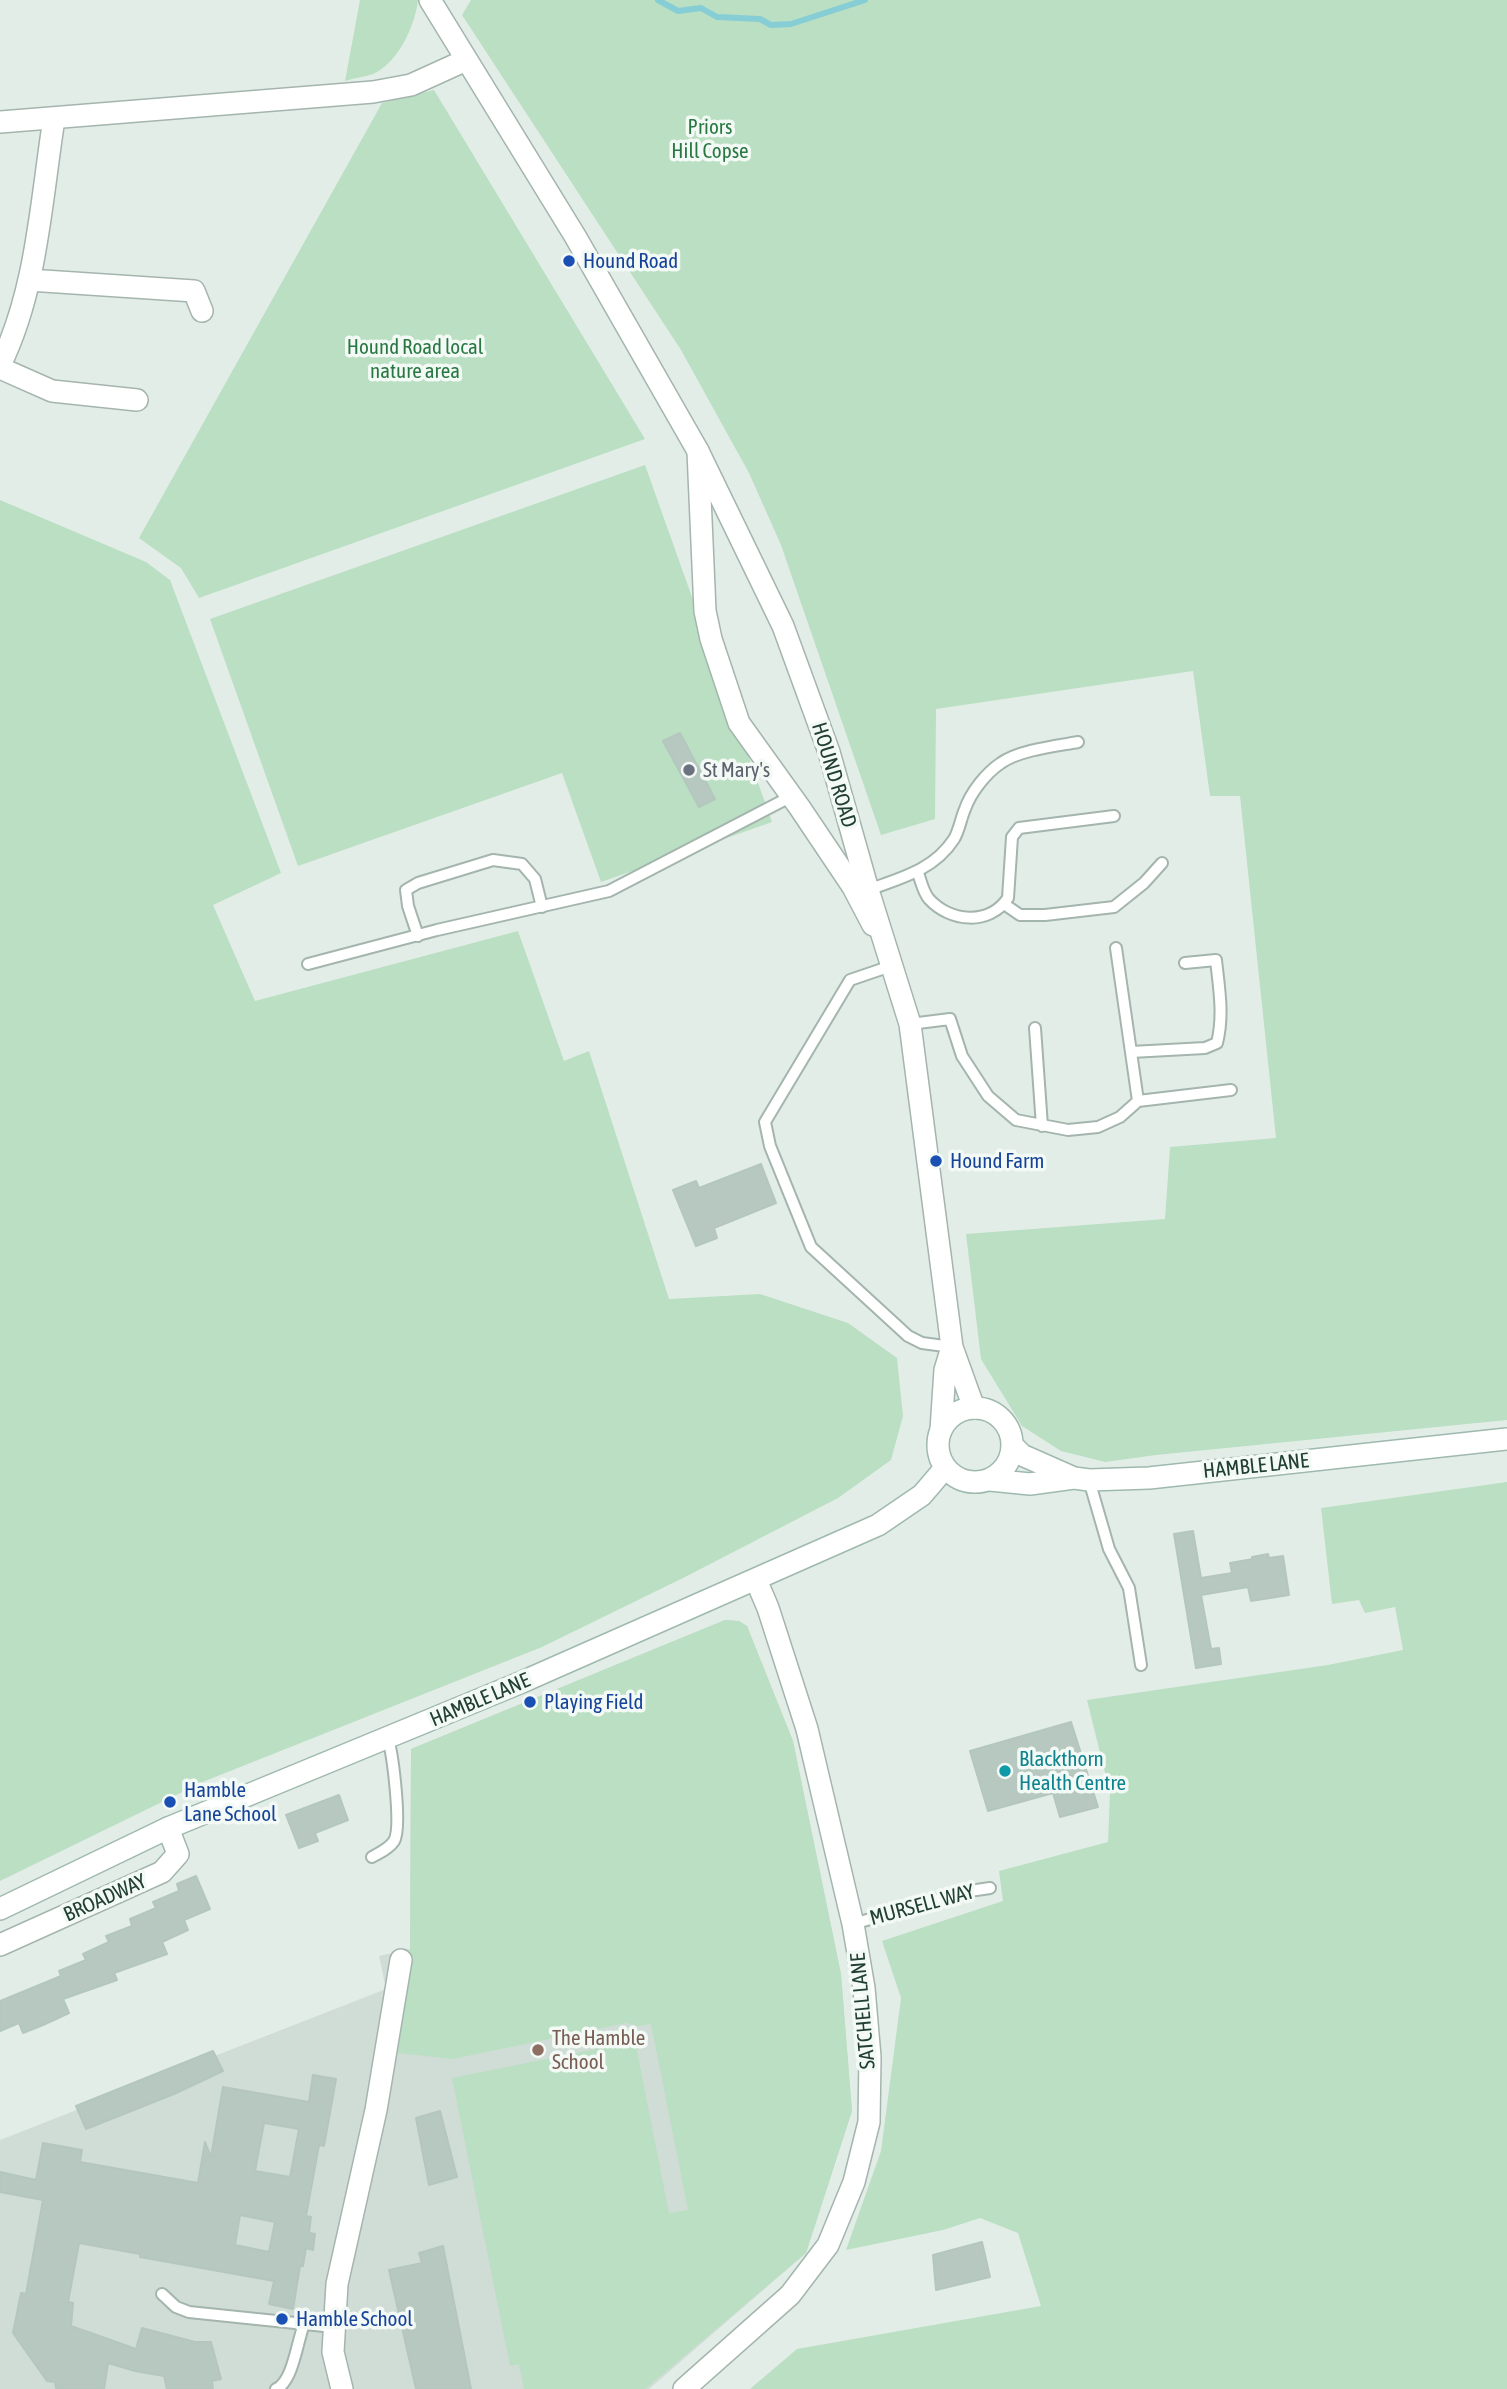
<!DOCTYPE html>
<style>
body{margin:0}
canvas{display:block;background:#e2ede7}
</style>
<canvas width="1507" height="2389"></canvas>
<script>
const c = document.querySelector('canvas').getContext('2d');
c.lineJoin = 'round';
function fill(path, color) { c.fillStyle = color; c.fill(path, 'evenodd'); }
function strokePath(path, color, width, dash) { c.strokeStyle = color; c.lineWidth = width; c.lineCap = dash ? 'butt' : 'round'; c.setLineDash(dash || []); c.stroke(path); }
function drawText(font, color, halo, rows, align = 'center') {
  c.font = font + ' "Asap Condensed",sans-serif'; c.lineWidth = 7; c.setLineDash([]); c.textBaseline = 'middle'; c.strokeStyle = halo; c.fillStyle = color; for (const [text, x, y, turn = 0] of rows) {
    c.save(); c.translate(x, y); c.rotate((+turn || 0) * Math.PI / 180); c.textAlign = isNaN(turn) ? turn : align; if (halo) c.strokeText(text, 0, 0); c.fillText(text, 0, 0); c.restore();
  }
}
fill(new Path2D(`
 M725,1620L739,1621L747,1626L793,1741L841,1974L852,2111L806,2253L649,2389H0V2140L386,1989L379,1956L410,1949L411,1749Z`), '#d0ddd6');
fill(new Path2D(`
 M360,0H418C415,26 398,63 373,74C364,77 354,78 345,81Z
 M471,0H1507V1420L1156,1455L1105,1462L1061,1451L1022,1426L981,1359L966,1234L1165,1219L1170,1147L1276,1138L1240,796H1210L1193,671L936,709L935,819L881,835L781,545L749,473L681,350L462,15Z
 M434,90L645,439L199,598L181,568L139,538L382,103Z
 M645,465L772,822L601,882L562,773L298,866L210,619Z
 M0,500L146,562L170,580L281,873L213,905L255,1001L518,931L564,1061L589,1051L669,1299L760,1294L848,1323L897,1358L903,1416L891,1460L838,1498L685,1577L542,1647L205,1781L0,1881Z
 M1507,1482V2389H750L797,2349L1041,2306L1018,2233L980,2218L943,2230L846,2250L881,2151L901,1998L882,1941L1003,1901L999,1871L1108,1842L1110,1793L1087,1700L1328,1665L1403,1650L1395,1607L1365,1613L1359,1600L1332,1604L1321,1508Z
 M725,1620L739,1621L747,1626L793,1741L841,1974L852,2111L806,2253L645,2389H524L519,2364L510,2366L452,2078L635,2041L669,2213L688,2210L651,2024L638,2026L626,2023L453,2059L398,2053L410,1949L411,1749Z`), '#badfc2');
strokePath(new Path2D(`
 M658,0L678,11L701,8L717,17L760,19L771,25L791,24L865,0`), '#87cdd5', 6);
const building = new Path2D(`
 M680,733L715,799L699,807L663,741Z
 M761,1164L776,1203L714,1228L717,1238L696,1246L673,1190L696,1181L699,1188Z
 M1193,1531L1201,1578L1232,1573L1230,1563L1253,1559L1252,1557L1268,1554L1269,1558L1283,1556L1289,1595L1251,1601L1248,1587L1201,1595L1211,1649L1219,1648L1221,1664L1196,1668L1174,1534Z
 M1071,1722L1098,1807L1060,1817L1053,1793L988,1811L970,1751Z
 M339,1795L348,1820L315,1833L318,1841L299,1848L286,1815Z
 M196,1876L210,1909L184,1920L188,1930L162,1942L167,1954L114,1973L117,1980L63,1999L69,2013L43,2025L23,2033L19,2023L0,2031V2001L61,1976L59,1971L86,1960L83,1954L109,1942L106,1936L132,1926L130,1919L156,1908L153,1902L179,1891L177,1884Z
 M213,2051L223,2071L174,2094L86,2129L76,2106Z
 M313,2075L336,2079L324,2146L319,2145L306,2216L311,2217L309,2233L315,2234L313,2250L306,2248L303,2266H300L293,2309L269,2304L274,2281L140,2257V2254L79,2243L68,2302L73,2303L71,2326L136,2349L142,2328L195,2342H211L221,2379L212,2381L213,2389H167L164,2376L135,2371L108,2363L104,2389H64L56,2388L55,2382L47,2381L13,2333L21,2293L26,2294L43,2200L0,2192V2172L36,2180L43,2143L82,2150L80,2162L198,2183L205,2142L211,2157L223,2087L309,2102ZM264,2123L299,2129L290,2177L255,2171ZM240,2215L275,2222L269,2252L235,2245Z
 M440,2111L457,2177L429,2185L416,2118Z
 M982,2242L990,2277L936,2290L933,2255Z
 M443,2246L471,2389H416L389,2270L422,2263L419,2253Z`);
fill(building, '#b7c8c0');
strokePath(building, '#b4c7be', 2);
const service = new Path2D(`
 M918,873C921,881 923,892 929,899C950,922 989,926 1008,898L1012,837L1019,828L1114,816
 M868,890C901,878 934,870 954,839C959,831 961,818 965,809C971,792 986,773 1001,763C1019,750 1056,746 1078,742
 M1004,904L1020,915H1045L1114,907L1144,883L1162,863
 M418,936L408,906L406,890L418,883L493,860L522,864L535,879L542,907
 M1116,948L1138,1101
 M308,964L437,930L609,891L790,797
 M891,966L850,980L765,1122L770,1146L811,1247L908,1336L922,1343L952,1347
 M910,1024L950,1019L962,1056L988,1096L1016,1120L1068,1130L1098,1127L1120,1117L1138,1101L1231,1090
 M1035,1028L1042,1126
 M1131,1052L1205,1048L1217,1043C1224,1015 1219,988 1216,960L1185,963
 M1089,1480L1109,1549L1129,1588L1141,1665
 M372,1857C379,1853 389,1849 394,1841C402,1828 393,1756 388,1739
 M853,1924L963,1892L990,1888
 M162,2294L176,2307L189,2312L334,2327
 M276,2389C293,2382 297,2342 304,2324`);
const minor = new Path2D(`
 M0,122L373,92L411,85L466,60
 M29,280L194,291L202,311
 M0,365C37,290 41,201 54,119
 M0,368L52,391L137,400
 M698,451L705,611L711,639L739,723L800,808L853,887L873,925
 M0,1945L162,1872L178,1854L168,1828
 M342,2389L333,2352L337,2284L376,2110L401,1960`);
const tertiary = new Path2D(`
 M430,0L575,236L698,451L783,626L829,752L868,890L910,1024L952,1347L974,1408
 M941,1430L945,1370L952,1347
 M684,2389L790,2295L828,2245L854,2182L869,2122L870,2057L864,1988L853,1924L807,1729L768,1608L756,1580`);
const secondary = new Path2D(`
 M938 1445a37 37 0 1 1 74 0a37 37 0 1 1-74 0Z
 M1012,1445L1022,1455L1074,1478L1089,1480L1149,1478L1507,1439
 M990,1480L1030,1484L1074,1478
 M0,1909L168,1828L522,1682L878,1525L922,1495L945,1468`);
strokePath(service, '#a4b5ae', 14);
strokePath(minor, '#a4b5ae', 24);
strokePath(tertiary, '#a4b5ae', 24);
strokePath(secondary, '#9fb9af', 24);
strokePath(service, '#fff', 10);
strokePath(minor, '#fff', 21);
strokePath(tertiary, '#fff', 21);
strokePath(secondary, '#fff', 21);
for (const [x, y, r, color] of [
 [569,261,7,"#1a4fb4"],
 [689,770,7,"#6b7280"],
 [936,1161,7,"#1a4fb4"],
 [530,1702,7,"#1a4fb4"],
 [1005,1771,7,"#0f9aa8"],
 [170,1802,7,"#1a4fb4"],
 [538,2050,7,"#8d6e63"],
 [282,2319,7,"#1a4fb4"]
]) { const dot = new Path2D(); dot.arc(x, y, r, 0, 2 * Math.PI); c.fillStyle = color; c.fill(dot); strokePath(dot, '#f3f9f5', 2.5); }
drawText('21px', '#297843', '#f3f9f5', [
 ["Priors",710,127],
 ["Hill Copse",710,151],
 ["Hound Road local",415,347],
 ["nature area",415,371]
]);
drawText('21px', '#164399', '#f3f9f5', [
 ["Hound Road",583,261],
 ["Hound Farm",950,1161],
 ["Playing Field",544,1702],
 ["Hamble",184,1790],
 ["Lane School",184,1814],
 ["Hamble School",296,2319]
], 'left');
drawText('21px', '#5b616d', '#f3f9f5', [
 ["St Mary's",703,770]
], 'left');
drawText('21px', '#213f35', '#f3f9f5', [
 ["HOUND ROAD",834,775,73],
 ["HAMBLE LANE",1256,1466,-6],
 ["HAMBLE LANE",480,1700,-23],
 ["BROADWAY",105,1898,-24],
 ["MURSELL WAY",922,1905,-15],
 ["SATCHELL LANE",863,2011,-95]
]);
drawText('21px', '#0d838f', '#f3f9f5', [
 ["Blackthorn",1019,1759],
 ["Health Centre",1019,1783]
], 'left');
drawText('21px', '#785e54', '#f3f9f5', [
 ["The Hamble",552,2038],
 ["School",552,2062]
], 'left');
</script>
